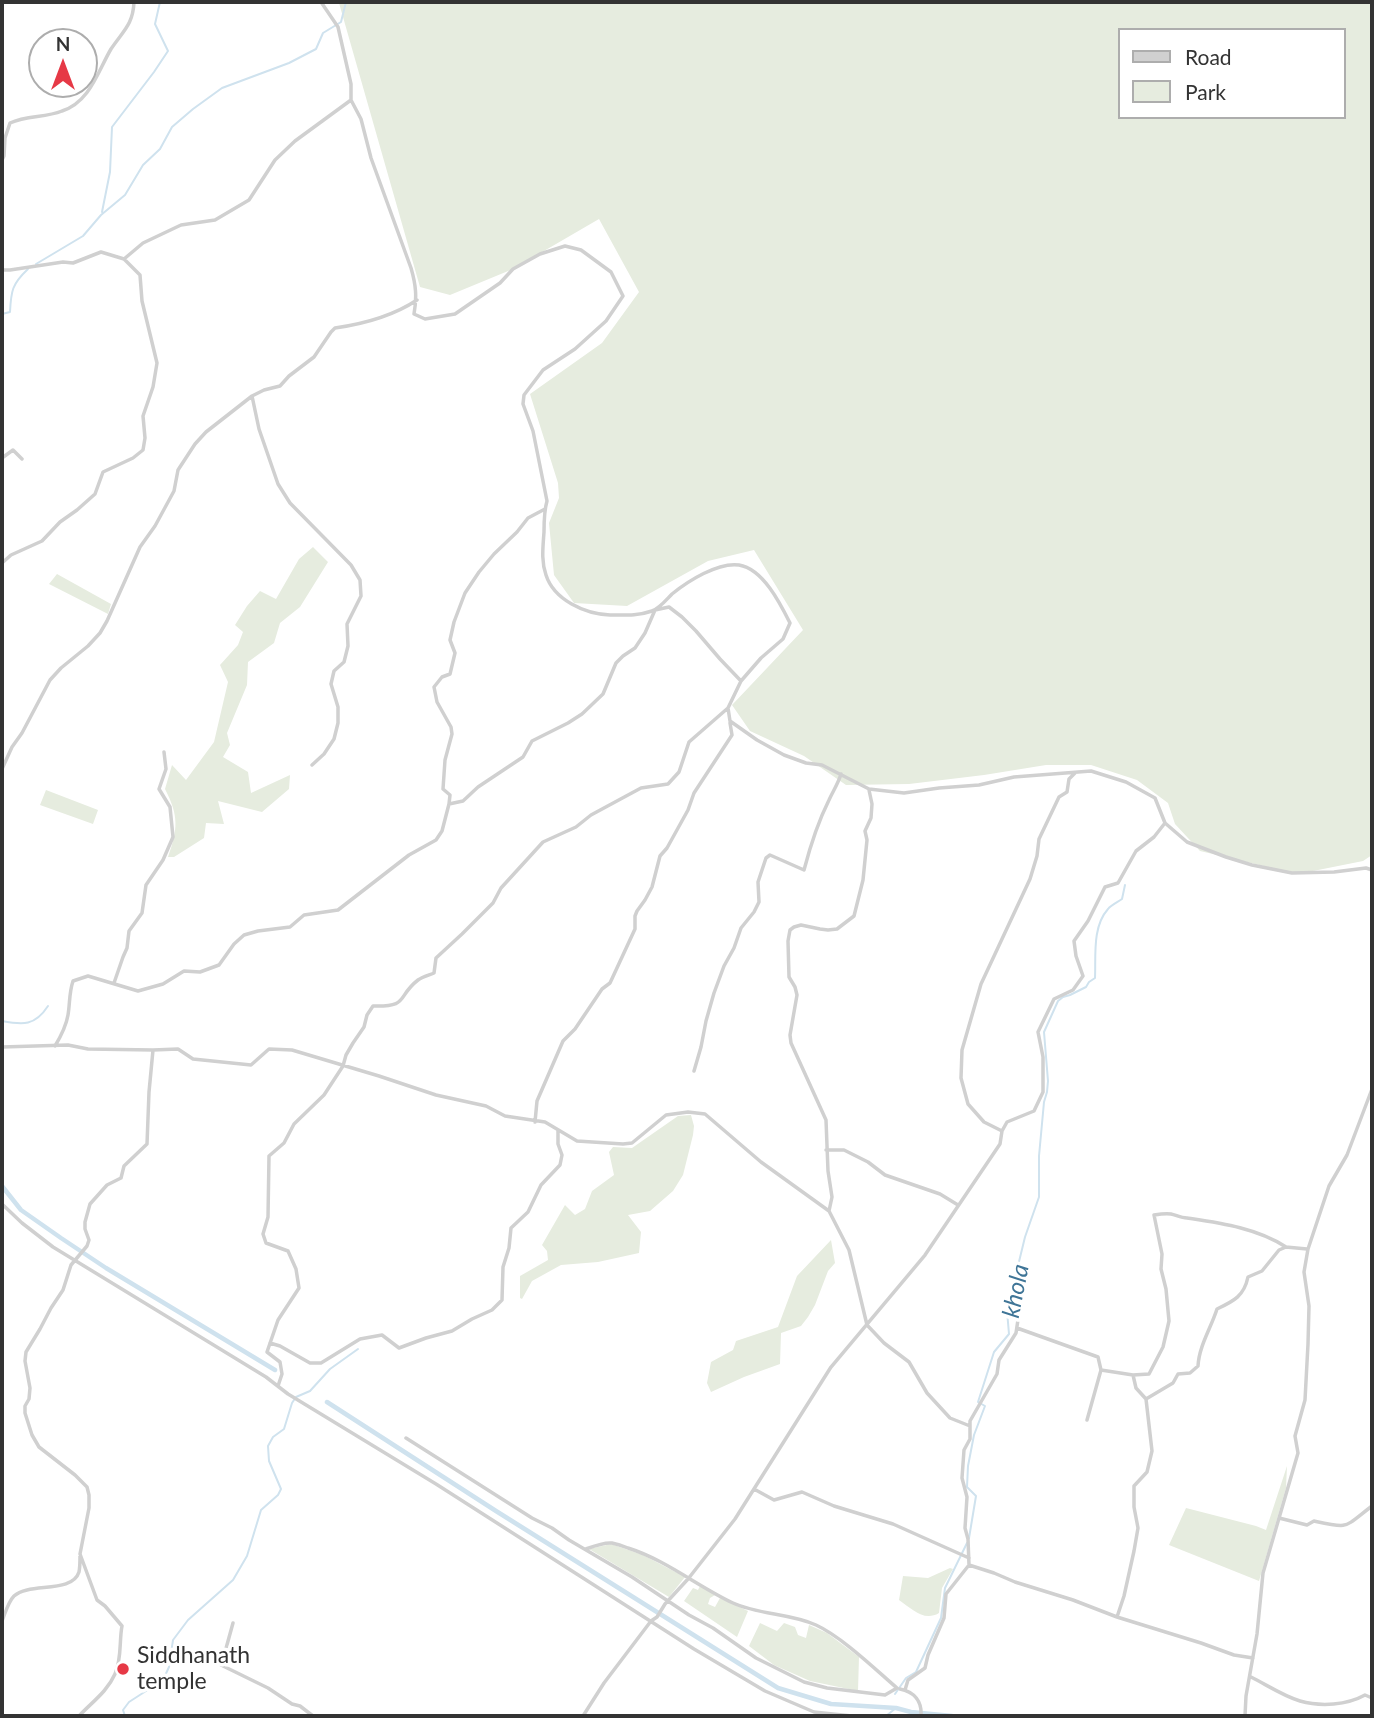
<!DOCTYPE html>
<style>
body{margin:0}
#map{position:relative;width:1374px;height:1718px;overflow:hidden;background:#fff;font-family:Lato,sans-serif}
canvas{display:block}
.frame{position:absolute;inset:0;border:4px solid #333;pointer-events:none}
.legend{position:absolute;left:1118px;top:28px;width:228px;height:91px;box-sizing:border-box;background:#fff;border:2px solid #adadad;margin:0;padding:9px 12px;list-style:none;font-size:21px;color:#333}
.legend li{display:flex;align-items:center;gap:14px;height:35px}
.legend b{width:35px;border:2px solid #adadad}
.north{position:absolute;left:28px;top:28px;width:70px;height:70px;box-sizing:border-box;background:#fff;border:2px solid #adadad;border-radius:50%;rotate:0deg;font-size:19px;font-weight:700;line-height:28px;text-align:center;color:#333}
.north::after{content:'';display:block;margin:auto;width:24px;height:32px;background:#e63946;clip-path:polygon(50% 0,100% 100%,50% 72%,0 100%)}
</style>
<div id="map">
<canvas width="1374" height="1718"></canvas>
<div class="frame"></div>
<ul class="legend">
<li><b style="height:9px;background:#d0d0d0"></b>Road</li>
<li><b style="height:19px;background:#e6ecdf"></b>Park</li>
</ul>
<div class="north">N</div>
</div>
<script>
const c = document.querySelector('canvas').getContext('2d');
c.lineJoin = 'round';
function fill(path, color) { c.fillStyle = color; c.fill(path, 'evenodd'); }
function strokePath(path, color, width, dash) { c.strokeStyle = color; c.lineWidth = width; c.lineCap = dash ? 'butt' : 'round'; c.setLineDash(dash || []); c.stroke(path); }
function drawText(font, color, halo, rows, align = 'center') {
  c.font = font + ' Lato,sans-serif'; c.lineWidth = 7; c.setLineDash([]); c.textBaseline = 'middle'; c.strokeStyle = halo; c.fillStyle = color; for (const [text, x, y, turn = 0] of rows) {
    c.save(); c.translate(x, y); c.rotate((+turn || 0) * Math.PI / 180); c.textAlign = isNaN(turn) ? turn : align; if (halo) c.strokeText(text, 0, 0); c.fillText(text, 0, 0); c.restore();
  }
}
fill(new Path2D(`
 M337,2H1372V855L1363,861L1298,874L1200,851L1175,824L1168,803L1137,780L1091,765H1046L984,775L909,784L846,785L804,756L750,731L732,705L803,630L754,550L708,561L627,606L574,603L554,575L549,523L559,498L558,483L530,394L602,343L639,292L599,219L513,269L450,295L420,287L339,3ZM1120,30H1344V117H1120Z
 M313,547L328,562L300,607L280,623L274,643L248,662L247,685L227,733L230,745L223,757L248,772L251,793L290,775L289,789L262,812L218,801L224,824L206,823L204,838L174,857H168C178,829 179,816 165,789L172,765L186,780L214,742L228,682L220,665L238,645L243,632L235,625L247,606L260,591L276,599L299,559Z
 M57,574L111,604L108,614L49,584Z
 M46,790L98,810L93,824L40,805Z
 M691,1115L694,1126L693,1135L683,1175L673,1191L650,1211L628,1215L641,1232L639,1253L598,1262L561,1265L532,1281L522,1299L520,1298V1276L548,1260L547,1251L542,1245L565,1205L575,1215L585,1209L592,1191L614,1175L609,1152L613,1147L632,1148L678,1116Z
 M831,1240L835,1263L828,1271L815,1305L808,1317L801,1326L781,1333L780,1364L744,1377L711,1392L707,1383L711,1362L733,1350L736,1341L778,1327L797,1276Z
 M1287,1466L1286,1488L1259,1581L1169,1545L1186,1508L1256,1526L1266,1530Z
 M611,1544L643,1555L685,1577L669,1597L589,1549Z
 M950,1568L953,1569L942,1588L939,1613C924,1622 912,1609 899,1600L903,1576L928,1578Z
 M700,1586L715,1595L710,1598L708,1604L715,1607L720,1598L748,1611L737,1637L684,1601L693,1588L698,1590Z
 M760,1623L777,1631L784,1623L795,1627L798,1635L806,1638L809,1625L827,1633L859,1657L858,1691L810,1681L774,1665L749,1646Z`), '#e6ecdf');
strokePath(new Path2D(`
 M102,212L110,172L112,127L154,72L168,51L155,24L160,2
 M36,264L83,236L101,215L125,195L143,165L160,149L172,127L193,109L222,88L289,63L316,49L323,33L341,22L346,2
 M2,314L10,312C11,291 12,284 28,269
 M2,1021C23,1025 35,1026 48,1006
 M969,1538L976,1496L967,1487L968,1466L974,1435L985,1406L978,1402L994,1352L1009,1334L1007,1311L1025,1237L1039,1197V1156L1044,1102L1047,1092L1048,1081L1044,1032L1058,1001L1063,997L1070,995L1086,987L1089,982L1095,978C1096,956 1092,927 1108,909C1111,905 1118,902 1122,899L1125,885
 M895,1694L906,1678L916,1672L941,1618L945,1588L967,1543
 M125,1716L123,1710L129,1702L163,1680L169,1667L173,1640L188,1620L233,1580L247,1556L261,1510L278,1495L281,1489L269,1461L268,1446L273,1437L284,1429L292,1403L296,1397L310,1391L330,1369L358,1349
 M886,1716L896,1708`), '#cfe2ee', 2);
strokePath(new Path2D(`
 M2,1186L21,1210L61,1238L106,1268L275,1370
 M327,1402L496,1511L778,1688L831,1704L896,1708L911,1712L952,1716`), '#cfe2ee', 4.5);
strokePath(new Path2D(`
 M321,2L338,27L351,84V100L361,119L371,158L411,268C416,285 417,297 414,314L425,319L455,314L500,283L513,269L540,254L565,246L581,250L611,272L623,296L606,321L575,349L543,370L524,395L523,404L533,431L547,501C544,511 544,522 544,532C543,547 541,561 546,575C554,600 585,614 610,615C624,615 638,616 652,611C660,608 666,600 672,594C688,581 718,562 739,565C763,569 780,603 790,623L783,639L761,658L741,681L728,708L730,721L757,740L784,755L806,763L822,765L869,789L904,793L939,788L979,785L1014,777L1091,771L1126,782L1155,798L1165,823L1187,842L1226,857L1252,865L1292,873L1334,872L1366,868L1372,870
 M2,160L4,156L5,138L10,123C27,115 45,118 62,111C90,102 98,71 111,49C123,31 133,25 134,2
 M124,259L143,243L181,225L215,220L249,200L275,160L295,141L351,100
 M2,270H10L63,262L73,263L101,252L124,259L140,275L142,301L157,363L153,387L143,416L145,438L143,450L133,458L103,472L95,494L77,510L60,522L42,541L11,555L2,563
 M252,396L259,429L278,484L290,503L351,565L360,580L361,596L347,624L348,646L344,662L334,671L331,684L338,707V723L334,739L324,754L312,765
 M2,458L13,450L22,459
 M2,769L12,747L22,733L50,680L61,668L88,646L100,633L107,621L140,547L155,526L174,491L178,470L195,444L206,432L252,396L264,390L280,386L289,376L314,357L331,332L335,328C363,324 393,316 417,300
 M449,804L450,795L443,789L445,760L452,734L451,727L437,702L434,687L442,677L450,674L455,653L450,640L454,622L465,593L479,572L494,554L517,532L528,518L545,509
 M114,983L123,957L127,948L129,931L142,913L146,885L163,860L173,837L170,807L159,789L166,769L164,752
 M55,1046C61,1036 66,1027 68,1015C70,1003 69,993 73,981L88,976L138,991L163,984L184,971L200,972L219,965L234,944L244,935L258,931L290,927L304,915L338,910L409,855L436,840L442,831L449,804L463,801L478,787L523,757L532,741L568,723L582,714L603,694L616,663L623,656L635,648L645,633L655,610L669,607L682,617L696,631L720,659L741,681
 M2,1047L68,1045L88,1049L153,1050L178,1049L193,1059L251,1065L269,1049L292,1050L379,1076L436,1095L486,1106L505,1116L545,1122L577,1141L623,1144L632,1143L666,1115L688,1112L705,1114L761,1162L829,1211L849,1250L867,1325L884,1343L909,1362L927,1393L950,1418L970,1426V1439L964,1450L962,1478L967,1497L965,1528L968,1539L969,1565L994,1573L1015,1582L1073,1600L1117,1617L1201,1643L1234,1655L1253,1658
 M694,1071L701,1047L706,1021L714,993L724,966L734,948L741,928L754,912L759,902L758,882L766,858L770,855L804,870C810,847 818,822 829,800C833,791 838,784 841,774
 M535,1122L537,1101L563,1041L575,1029L602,989L610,983L635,929V916L637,911L645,900L652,887L660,856L667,848L688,810L694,793L732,735L730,723
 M1002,1131L984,1122L968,1104L961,1078L962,1050L981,984L1030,879L1037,856L1039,839L1059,797L1067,792L1069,779L1075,773
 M826,1150H844L868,1162L885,1175L940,1194L958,1205
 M2,1204L22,1223L53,1247L266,1377L288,1394L436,1484L694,1649L765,1691L814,1712L852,1716
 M829,1211L832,1197L828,1171L826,1120L791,1043L790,1035L797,995L795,987L789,977L788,941L790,930L794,927L801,925L820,929L828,930L837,929L854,916L863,880L867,840L865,831L871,818L872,804L869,790
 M1017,1328L1098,1357L1101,1370L1133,1375L1136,1388L1146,1399
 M270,1343L280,1346L310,1363H321L360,1339L382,1335L399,1348L426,1338L452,1331L472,1319L492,1310L502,1300L503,1267L509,1248L511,1228L528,1212L541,1185L560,1165L562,1155L558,1144V1130
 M1133,1375L1149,1374L1163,1347L1169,1321L1166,1289L1161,1269L1162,1254L1154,1215C1160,1214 1166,1213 1171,1214C1176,1215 1181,1218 1187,1218C1220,1223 1257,1228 1286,1247
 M278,1386L282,1374L280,1362L267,1352L278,1320L299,1288L296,1269L288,1251L266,1243L263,1234L268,1217L269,1156L284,1143L294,1124L324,1095L343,1066L346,1055L353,1043L364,1027L367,1015L373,1006C410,1007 396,997 418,980C422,977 429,975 434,973L436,958L462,934L493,903L501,888L543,842L576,827L591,815L641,788L668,784L679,772L689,742L728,708
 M1087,1420L1101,1370
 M970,1426V1421L997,1374L999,1360L1016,1333L1019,1313L1015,1301L1018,1285
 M406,1438L532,1518L552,1528L569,1540L632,1577L689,1615L713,1628L756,1658L804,1682L827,1688L885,1695L897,1688C875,1669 842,1637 816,1625C789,1613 759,1615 733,1603C697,1586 666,1560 628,1548C623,1546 617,1544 612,1543C604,1542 594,1546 586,1549
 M754,1489L774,1500L802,1492L834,1506L893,1524L969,1558
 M1279,1518L1307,1525L1314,1521C1350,1529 1343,1528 1372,1506
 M1117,1617L1124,1596L1134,1551L1138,1528L1134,1507V1486L1147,1472L1152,1451L1146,1399L1173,1383L1178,1374L1190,1373L1198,1366C1199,1346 1211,1328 1217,1309C1234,1301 1244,1296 1248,1277L1262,1271L1279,1250L1286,1247L1307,1249
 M2,1621C5,1614 8,1602 14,1596C29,1582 72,1594 79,1572C80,1567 80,1561 80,1556
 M233,1623L225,1652L220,1656L221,1665L268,1688L292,1704L300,1706L313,1716
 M1251,1677C1267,1685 1283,1696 1300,1701C1321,1707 1347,1705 1365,1695L1372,1698
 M900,1689C915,1692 922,1702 921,1716
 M905,1690L908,1680L925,1668L928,1655L944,1618L946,1594L969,1565
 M79,1716C92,1702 107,1692 115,1674C122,1659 119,1641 122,1626L105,1606L97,1600L80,1554L89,1508V1495L87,1487L75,1475L39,1447L32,1435L25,1413V1406L29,1399L30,1388L25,1361L26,1352L40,1329L51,1308L63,1290L71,1265L87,1246L89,1240L85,1229V1222L90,1204L107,1185L121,1178L124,1166L147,1144L149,1092L153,1050
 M583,1716L604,1683L651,1621L657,1617L665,1604L688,1579L735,1519L831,1367L925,1255L1000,1144L1002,1131L1007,1122L1034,1111L1043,1092V1057L1038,1032L1054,999L1073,990L1083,976L1076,956L1074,941L1088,921L1105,887L1118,883L1136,851L1154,837L1165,823
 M1245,1716L1246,1696L1257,1634L1263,1573L1298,1453L1295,1436L1305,1400L1308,1344L1309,1306L1304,1272L1308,1249L1329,1186L1347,1155L1372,1089`), '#d0d0d0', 3.5);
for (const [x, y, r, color] of [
 [123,1669,7,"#e63946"]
]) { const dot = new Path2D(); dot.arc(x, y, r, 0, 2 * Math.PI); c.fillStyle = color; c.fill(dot); strokePath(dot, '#fff', 2.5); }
drawText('23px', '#333', '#fff', [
 ["Siddhanath",137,1656],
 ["temple",137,1682]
], 'left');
drawText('italic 24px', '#3f7597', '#fff', [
 ["khola",1016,1291,-79]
]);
</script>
